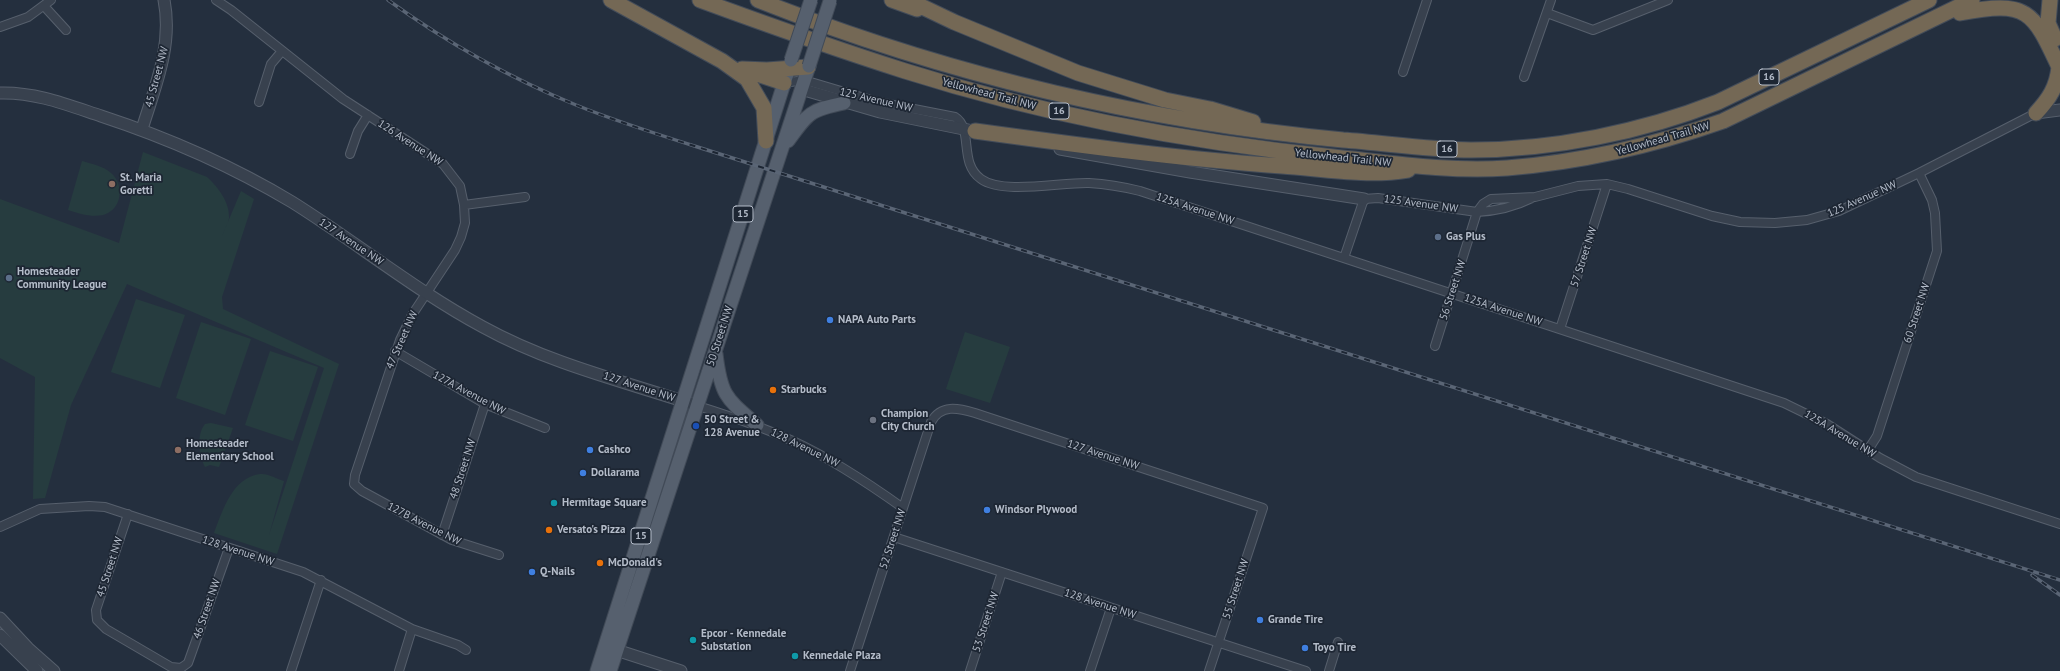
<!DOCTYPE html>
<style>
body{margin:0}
canvas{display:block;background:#242f3e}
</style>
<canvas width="2060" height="671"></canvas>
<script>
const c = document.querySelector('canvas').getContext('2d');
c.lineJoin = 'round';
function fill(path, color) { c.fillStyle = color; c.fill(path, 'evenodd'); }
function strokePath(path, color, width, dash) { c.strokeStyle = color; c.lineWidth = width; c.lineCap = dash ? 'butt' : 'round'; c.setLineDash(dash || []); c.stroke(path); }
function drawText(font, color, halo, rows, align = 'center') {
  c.font = font + ' "PT Sans",sans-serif'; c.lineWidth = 3.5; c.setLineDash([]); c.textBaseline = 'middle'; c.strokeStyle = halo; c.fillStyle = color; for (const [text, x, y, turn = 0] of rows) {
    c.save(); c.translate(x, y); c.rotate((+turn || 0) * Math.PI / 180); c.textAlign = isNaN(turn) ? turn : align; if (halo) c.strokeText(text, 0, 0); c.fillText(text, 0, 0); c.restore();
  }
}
fill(new Path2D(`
 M143,152L207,177C217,186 230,202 229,218C228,224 224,230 222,236L241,191L254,199L222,297L223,309L339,364L277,554L214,533C223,510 232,478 260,474C267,473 277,479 284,481L269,535L324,368L127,284L71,405L45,498L33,499L35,377L0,358V199L119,243Z
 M82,161C92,164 103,166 111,173C123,183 123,205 108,213C97,219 80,214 68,210Z
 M136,299L185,315L160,388L111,372Z
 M201,322L251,339L225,415L176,398Z
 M965,332L1010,347L990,403L946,389Z
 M270,351L318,367L293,441L245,425Z
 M211,423L233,428L219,467L210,465L205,467C199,455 196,435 205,424Z`), '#263c3f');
const minor = new Path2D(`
 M216,0L231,10L343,99L443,164L460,186L464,205L525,197
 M44,6L66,30
 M1547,13L1593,30L1668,0
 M0,27L28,17L51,0
 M1403,72L1427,0
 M1524,77L1551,0
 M784,83L804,80L878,102L955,117C974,129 958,163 981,179C1003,195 1061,182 1089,183C1107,184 1124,187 1140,191L1784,403L1827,424L1880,458L1916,477L2060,524
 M259,102L271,64L282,51
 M350,154L358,131L368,115
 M464,205L465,223L461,237L455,250L412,315L400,340L355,475L354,484L362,491L452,540L499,555
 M1344,258L1364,199L1378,198L1477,212C1497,211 1514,207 1532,198
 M1560,329L1607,184
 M1435,346L1477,212L1483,204L1491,199L1535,197L1578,186L1607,184L1628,189L1712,216L1740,222L1775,223L1807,220L1839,211L1919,173L2036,113
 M395,351L485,404L545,428
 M698,406C730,416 762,427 793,441C832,459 868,483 903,508
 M1868,450L1877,436L1937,251L1935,213L1932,200L1919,173
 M128,514L96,610L97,620L106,629L171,667L181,668L188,663L229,548
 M0,527L40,509L89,506L105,507L303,572L412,629L458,645L466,650
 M442,535L485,404
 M894,537L1306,671
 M291,671L321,580
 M399,671L412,629
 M850,671L931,422C941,404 958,408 975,413L1263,508L1209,671
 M970,671L1002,572
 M1090,671L1111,608
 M1329,671L1338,642`);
const tertiary = new Path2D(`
 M801,89L880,112L983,133
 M0,93C36,92 68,105 101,116C168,138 232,166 292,202C356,242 416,291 483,327C550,364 626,382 698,406
 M2036,113L2060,110
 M142,129C155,87 173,45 164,0
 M1060,149L1190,172L1364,199
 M0,618L28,648L54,671
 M0,635L37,671
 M610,648L681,671`);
const primary = new Path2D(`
 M788,141C808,113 810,110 844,103
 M716,354C721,396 726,398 757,425
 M597,671L787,74
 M610,671L809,66`);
const motorway = new Path2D(`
 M611,0L722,61L747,79L764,108L766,141
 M700,0C768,25 836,49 905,71C1044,115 1189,142 1334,157C1391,163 1449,172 1507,168C1582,162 1652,146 1723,121L1972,0
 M758,0C945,74 1142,121 1343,140C1385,143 1429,150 1471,150C1553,150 1642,132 1718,102L1929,0
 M892,0L917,9
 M908,0L954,22L1078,73L1165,100L1210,109L1253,122
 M2050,0L2048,23L2055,39
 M1960,13C2029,0 2033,11 2060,69
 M742,69L767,70L808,67
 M757,74L784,83
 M2036,113C2049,99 2057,87 2059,67
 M975,131C1077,145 1179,159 1282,166C1324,169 1367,177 1408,170`);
strokePath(minor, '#565f6c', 10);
strokePath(tertiary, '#565f6c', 13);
strokePath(primary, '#414a57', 15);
strokePath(motorway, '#434c59', 17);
strokePath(minor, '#38414e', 8);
strokePath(tertiary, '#38414e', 11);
strokePath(primary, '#56606e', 13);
strokePath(motorway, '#746855', 15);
const rail = new Path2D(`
 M388,0C446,42 510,78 576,105C625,125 676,140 726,156L2060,580
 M2032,575L2060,595`);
strokePath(rail, '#5a6575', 3.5);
strokePath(rail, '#1d2633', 2, [6]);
const primaryBridge = new Path2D(`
 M791,60L811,0
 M809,66L830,1`);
strokePath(primaryBridge, '#414a57', 15, []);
strokePath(primaryBridge, '#56606e', 13);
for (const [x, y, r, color] of [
 [112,184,4,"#8d6e63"],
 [1438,237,4,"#5c6f8a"],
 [9,278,4,"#5c6f8a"],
 [830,320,4,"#3f7fe0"],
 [773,390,4,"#e8710a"],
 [873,420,4,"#6b7280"],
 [696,426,4,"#1a4fb4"],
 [178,450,4,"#8d6e63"],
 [590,450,4,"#3f7fe0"],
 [583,473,4,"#3f7fe0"],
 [554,503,4,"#0f9aa8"],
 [987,510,4,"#3f7fe0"],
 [549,530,4,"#e8710a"],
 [600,563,4,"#e8710a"],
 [532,572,4,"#3f7fe0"],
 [1260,620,4,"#3f7fe0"],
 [693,640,4,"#0f9aa8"],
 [1305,648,4,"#3f7fe0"],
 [795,656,4,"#0f9aa8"]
]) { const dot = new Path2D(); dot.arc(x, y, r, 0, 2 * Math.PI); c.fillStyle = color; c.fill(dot); strokePath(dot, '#1d2633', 1.5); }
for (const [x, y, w] of [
 [1769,77,20],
 [1059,111,20],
 [1447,149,20],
 [743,214,20],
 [641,536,20]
]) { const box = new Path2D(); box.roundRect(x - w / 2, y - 8, w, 16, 3); c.fillStyle = '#1d2633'; c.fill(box); strokePath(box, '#b4bcc9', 1); }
drawText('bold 10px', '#b4bcc9', null, [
 ["16",1769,77],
 ["16",1059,111],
 ["16",1447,149],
 ["15",743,214],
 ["15",641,536]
]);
drawText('11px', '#b4bcc9', '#1d2633', [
 ["45 Street NW",157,77,-75],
 ["Yellowhead Trail NW",989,94,15],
 ["125 Avenue NW",876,100,13],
 ["Yellowhead Trail NW",1663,139,-16],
 ["126 Avenue NW",410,143,33],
 ["Yellowhead Trail NW",1343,158,6],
 ["125 Avenue NW",1862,199,-24],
 ["125 Avenue NW",1421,204,8],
 ["125A Avenue NW",1195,209,18],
 ["127 Avenue NW",351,242,34],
 ["57 Street NW",1584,257,-72],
 ["56 Street NW",1453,290,-72],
 ["125A Avenue NW",1503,310,18],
 ["60 Street NW",1917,313,-72],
 ["50 Street NW",720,336,-72],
 ["47 Street NW",402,340,-66],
 ["127 Avenue NW",639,387,18],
 ["127A Avenue NW",469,393,28],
 ["125A Avenue NW",1840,434,31],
 ["128 Avenue NW",805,448,26],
 ["127 Avenue NW",1103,455,18],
 ["48 Street NW",463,469,-72],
 ["127B Avenue NW",424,524,27],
 ["52 Street NW",893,539,-72],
 ["128 Avenue NW",238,551,18],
 ["45 Street NW",110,567,-72],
 ["55 Street NW",1236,589,-72],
 ["128 Avenue NW",1100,604,18],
 ["46 Street NW",207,609,-71],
 ["53 Street NW",986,622,-72]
]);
drawText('bold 11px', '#b4bcc9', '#1d2633', [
 ["St. Maria",120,178],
 ["Goretti",120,191],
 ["Gas Plus",1446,237],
 ["Homesteader",17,272],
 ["Community League",17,285],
 ["NAPA Auto Parts",838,320],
 ["Starbucks",781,390],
 ["Champion",881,414],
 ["City Church",881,427],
 ["50 Street &",704,420],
 ["128 Avenue",704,433],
 ["Homesteader",186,444],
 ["Elementary School",186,457],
 ["Cashco",598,450],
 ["Dollarama",591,473],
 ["Hermitage Square",562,503],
 ["Windsor Plywood",995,510],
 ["Versato's Pizza",557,530],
 ["McDonald's",608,563],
 ["Q-Nails",540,572],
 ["Grande Tire",1268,620],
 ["Epcor - Kennedale",701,634],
 ["Substation",701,647],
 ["Toyo Tire",1313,648],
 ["Kennedale Plaza",803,656]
], 'left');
</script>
